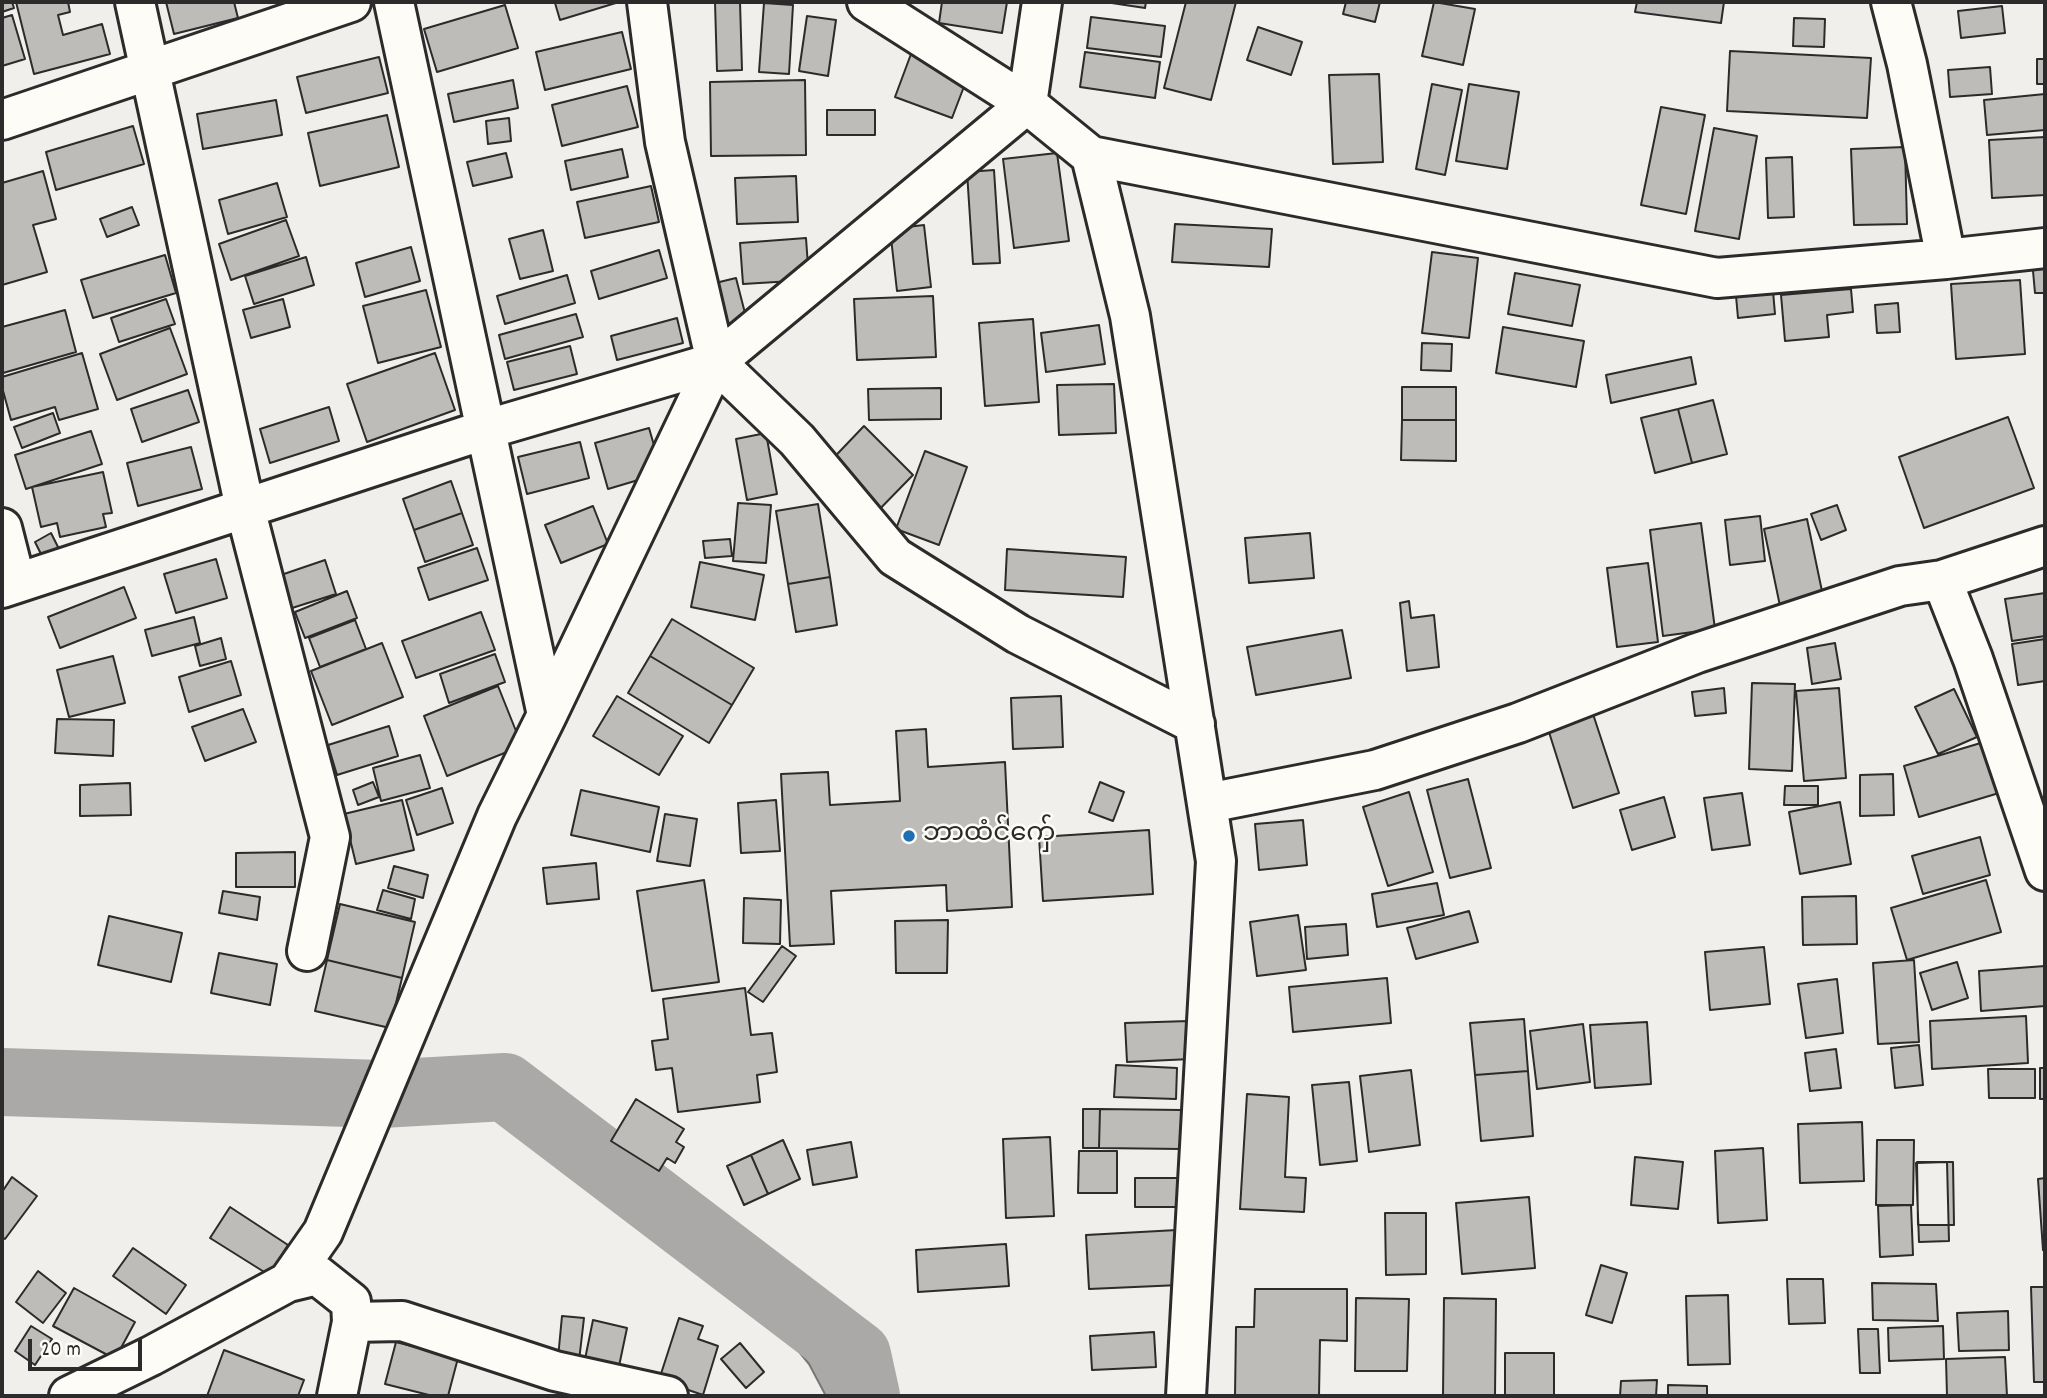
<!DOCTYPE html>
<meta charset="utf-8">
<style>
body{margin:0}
#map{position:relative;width:2047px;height:1398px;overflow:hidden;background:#f0efeb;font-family:Dekko,sans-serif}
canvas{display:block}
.frame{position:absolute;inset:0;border:4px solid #2b2b2b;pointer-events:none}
.scale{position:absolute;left:28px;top:1339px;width:114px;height:32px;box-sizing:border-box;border:4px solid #2b2b2b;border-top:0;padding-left:9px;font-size:21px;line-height:24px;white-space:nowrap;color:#2b2b2b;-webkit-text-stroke:5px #fdfcf7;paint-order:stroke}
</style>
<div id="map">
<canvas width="2047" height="1398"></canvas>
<div class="frame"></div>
<div class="scale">20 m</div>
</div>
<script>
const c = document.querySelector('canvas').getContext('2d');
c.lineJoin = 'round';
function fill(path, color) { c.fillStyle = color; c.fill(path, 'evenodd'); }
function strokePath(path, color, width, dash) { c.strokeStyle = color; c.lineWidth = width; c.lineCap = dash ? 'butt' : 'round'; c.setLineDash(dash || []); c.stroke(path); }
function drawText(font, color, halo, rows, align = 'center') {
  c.font = font + ' Dekko,"Noto Sans Myanmar",sans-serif'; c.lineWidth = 5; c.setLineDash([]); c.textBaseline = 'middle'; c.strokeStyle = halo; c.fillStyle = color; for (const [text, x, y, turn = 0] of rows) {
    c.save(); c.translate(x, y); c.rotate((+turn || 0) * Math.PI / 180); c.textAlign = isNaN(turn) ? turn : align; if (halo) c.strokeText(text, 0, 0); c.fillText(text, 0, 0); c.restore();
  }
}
const water = new Path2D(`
 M778,1274L852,1331L893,1390L894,1396H826L809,1364L764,1309Z`);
fill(water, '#aaa9a7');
strokePath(water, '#777775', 2);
strokePath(new Path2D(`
 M2,1082L381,1094L505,1087L857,1355L866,1396`), '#aaa9a7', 68);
const building = new Path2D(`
 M2,2H12L14,8L2,12Z
 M16,2H68L70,12L58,15L63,35L102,24L110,54L34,74Z
 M166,2H234L238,18L174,34Z
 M558,2H619L560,20L555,3Z
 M715,2H740L742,70L717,71Z
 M942,2H1007L1002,33L939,23Z
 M1105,2H1146L1145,8Z
 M1186,2H1236L1211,100L1164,88Z
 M1346,2H1380L1375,22L1343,14Z
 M1434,2L1475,9L1463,65L1422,56Z
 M1637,2H1724L1721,23L1635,12Z
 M764,3L793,5L789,74L759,72Z
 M505,5L518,48L437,72L424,29Z
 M2002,6L2005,33L1961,38L1958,11Z
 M12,15L25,59L2,66V18Z
 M807,16L836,20L828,76L799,71Z
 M1091,17L1165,26L1161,57L1087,48Z
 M1794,18L1825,19L1824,47L1793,46Z
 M1258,27L1302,42L1291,75L1247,60Z
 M622,32L631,69L545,90L536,52Z
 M1730,51L1871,58L1867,118L1727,111Z
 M1085,52L1160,62L1155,98L1080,87Z
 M911,54L968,76L952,118L895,97Z
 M379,57L388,93L306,113L297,77Z
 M2037,59H2045V84H2037Z
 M1990,67L1992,94L1950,97L1948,70Z
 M1379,74L1383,162L1333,164L1329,75Z
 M513,80L518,108L454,122L448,94Z
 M805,80L806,155L711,156L710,82Z
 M1432,84L1462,90L1445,175L1416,169Z
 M1469,84L1519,92L1507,169L1456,161Z
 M627,86L638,127L562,146L552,105Z
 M2045,94V130L1987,135L1984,100Z
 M276,100L282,135L203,149L197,114Z
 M1661,107L1705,115L1686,214L1641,205Z
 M827,110H875V135H827Z
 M387,115L399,167L320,186L308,133Z
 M509,118L511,141L488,144L486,121Z
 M133,126L144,164L56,190L46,152Z
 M1714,128L1757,136L1739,239L1695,231Z
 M2045,137V195L1992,198L1989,140Z
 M1905,147L1907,224L1854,225L1851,149Z
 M622,149L628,177L571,190L565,161Z
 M506,153L512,177L473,186L467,162Z
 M1057,153L1069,241L1014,248L1003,159Z
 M1792,157L1794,217L1768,218L1766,158Z
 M994,170L1000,263L973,264L967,172Z
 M43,171L56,219L33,225L47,272L2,285V183Z
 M796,176L798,222L737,224L735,178Z
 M277,183L287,217L228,234L219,200Z
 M651,186L659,222L585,238L577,202Z
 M132,207L139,225L107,237L100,219Z
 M286,220L299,256L231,280L219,244Z
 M1175,224L1272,229L1269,267L1172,262Z
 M924,225L931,287L897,291L890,229Z
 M543,230L553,271L520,279L509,239Z
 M806,238L809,280L743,284L740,243Z
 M411,247L420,281L365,297L356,263Z
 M659,250L667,278L599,299L591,271Z
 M1432,252L1478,258L1469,338L1422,333Z
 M165,255L176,293L93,318L81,280Z
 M306,257L314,285L254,304L245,276Z
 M2045,259V293H2035L2032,260Z
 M1515,273L1580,285L1572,326L1508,314Z
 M567,275L575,303L505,324L497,296Z
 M736,278L747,321L713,329L703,286Z
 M2020,280L2025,354L1956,359L1951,284Z
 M1851,289L1853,312L1827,315L1829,337L1785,341L1781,295Z
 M426,290L441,347L378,363L363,306Z
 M1773,291L1775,314L1738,318L1736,296Z
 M933,296L936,357L857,360L854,299Z
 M166,299L175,324L119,342L111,318Z
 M283,299L290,327L251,338L243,310Z
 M1898,303L1900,332L1877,333L1875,305Z
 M65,310L76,352L3,373L2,327Z
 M576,314L583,337L505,359L499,335Z
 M677,318L683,343L617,360L611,336Z
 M1033,319L1039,402L985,406L979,323Z
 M1099,325L1105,364L1046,372L1041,333Z
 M1503,327L1584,341L1576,387L1496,373Z
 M170,328L187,374L117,400L100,354Z
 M1422,343L1452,344L1451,371L1421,370Z
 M570,346L577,374L514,390L507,362Z
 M82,353L98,409L59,420L55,407L11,420L2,387V377Z
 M435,353L455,410L367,442L347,384Z
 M1691,357L1696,384L1611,403L1606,375Z
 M1114,384L1116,433L1059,435L1057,385Z
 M1402,387H1456V420H1402Z
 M941,388V419L869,420L868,389Z
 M188,390L199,422L142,442L131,409Z
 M1713,400L1727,454L1692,463L1678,409Z
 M329,407L339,441L270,463L260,429Z
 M1678,409L1692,463L1655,473L1641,418Z
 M53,413L60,433L22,448L14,427Z
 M2008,417L2034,488L1924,528L1899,457Z
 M1402,420H1456V461L1401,460Z
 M864,426L913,475L870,519L821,471Z
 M649,428L662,473L608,489L595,443Z
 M91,431L102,464L26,489L15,455Z
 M766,433L777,494L747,500L736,439Z
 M580,442L589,478L527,494L518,457Z
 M191,447L202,489L138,506L127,463Z
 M925,451L967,467L939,545L896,529Z
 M103,472L112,513L103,514L106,527L60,537L57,523L41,527L32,487Z
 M451,481L462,513L414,530L403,499Z
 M738,503L771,505L766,563L733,561Z
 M818,504L830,577L788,584L776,511Z
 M1837,505L1846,530L1821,540L1811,514Z
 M593,506L608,544L561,563L545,525Z
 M462,513L473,545L425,562L414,530Z
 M1760,516L1765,561L1730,565L1725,520Z
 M1807,519L1823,596L1780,606L1764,529Z
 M1701,523L1715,629L1663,636L1650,530Z
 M51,533L65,561L49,570L35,542Z
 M1310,533L1314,578L1249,583L1245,538Z
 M730,539L732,556L705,558L703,541Z
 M477,548L488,580L429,600L418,568Z
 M1007,549L1126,557L1123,597L1005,590Z
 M216,559L227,598L176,613L164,574Z
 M325,560L336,594L289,609L278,576Z
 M700,562L764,575L755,620L691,607Z
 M1648,563L1658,642L1617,647L1607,568Z
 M830,577L837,625L796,632L788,584Z
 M124,587L136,618L60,648L48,617Z
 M347,591L357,618L305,638L295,612Z
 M2045,593V636L2012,641L2005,599Z
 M1409,601L1411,618L1434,615L1439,667L1407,671L1400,603Z
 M481,612L495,650L416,678L402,641Z
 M194,617L200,643L152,656L145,630Z
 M672,619L754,668L732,705L650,656Z
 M355,620L366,649L320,667L309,638Z
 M1342,630L1351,678L1256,695L1247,647Z
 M221,638L226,659L200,666L195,646Z
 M2045,639V681L2018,685L2012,644Z
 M382,643L403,697L332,725L311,671Z
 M1835,643L1841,679L1812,684L1807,648Z
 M495,654L505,682L449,703L440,674Z
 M113,656L125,703L69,717L57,670Z
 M650,656L732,705L709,743L628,693Z
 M231,661L241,695L189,712L179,677Z
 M1752,683L1795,684L1792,771L1749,769Z
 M498,686L522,746L447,776L424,716Z
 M1724,688L1726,713L1695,716L1692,692Z
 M1839,688L1846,778L1804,781L1796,691Z
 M1954,689L1977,737L1938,754L1915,707Z
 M617,696L683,736L659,775L593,736Z
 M1061,696L1063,747L1013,749L1011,698Z
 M243,709L256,742L205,761L192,727Z
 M1593,714L1619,793L1573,808L1548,729Z
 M57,719L114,720L113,756L55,753Z
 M389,726L398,756L337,775L328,745Z
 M926,729L928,767L1005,762L1012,907L947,911L946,885L831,891L834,944L790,946L781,774L828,772L830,805L900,801L896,731Z
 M1984,742L1999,793L1919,817L1904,766Z
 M420,755L430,788L381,801L373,768Z
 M1893,774L1894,815L1860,816V775Z
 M1468,779L1491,868L1450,878L1427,790Z
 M373,782L379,797L358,805L353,790Z
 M1100,782L1124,792L1113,821L1089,812Z
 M130,783L131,815L80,816V785Z
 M1785,786H1818V805H1784Z
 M442,788L453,823L417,835L406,800Z
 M581,790L659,807L650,852L571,835Z
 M1409,792L1433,872L1388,886L1363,807Z
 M1742,793L1750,845L1712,850L1704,798Z
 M1664,797L1675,837L1632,850L1620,810Z
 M402,800L414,850L356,864L344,814Z
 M776,800L780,851L741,853L738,803Z
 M1840,802L1851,864L1800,874L1789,812Z
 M665,814L697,819L690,866L657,861Z
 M1303,820L1307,865L1259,870L1255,824Z
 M1149,830L1153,894L1043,901L1039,837Z
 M1980,837L1990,875L1923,894L1912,856Z
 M295,852V887H236V853Z
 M596,863L599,899L547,904L543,868Z
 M394,866L428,875L423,898L388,888Z
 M704,880L719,982L652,991L637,891Z
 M1986,880L2001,932L1907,960L1891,908Z
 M1437,883L1444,915L1377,927L1372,894Z
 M383,890L415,899L411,919L377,910Z
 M223,891L260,897L257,920L219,913Z
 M1856,896L1857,944L1803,945L1802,897Z
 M744,898L781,900L780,944L743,943Z
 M340,904L415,922L402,978L327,960Z
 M1469,911L1478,942L1416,959L1407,928Z
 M1298,915L1306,970L1257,976L1250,922Z
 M109,916L182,933L171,982L98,965Z
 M948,920L947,973H896L895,921Z
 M1346,924L1348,955L1307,959L1305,927Z
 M782,946L796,956L763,1002L748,992Z
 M1764,947L1770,1004L1710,1010L1705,952Z
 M219,953L277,964L270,1005L211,993Z
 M327,960L402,978L390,1028L315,1011Z
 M1914,960L1919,1042L1878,1044L1873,963Z
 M1957,962L1968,998L1932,1010L1920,973Z
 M2045,966V1006L1981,1011L1979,971Z
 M1387,978L1391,1023L1293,1032L1289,987Z
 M1837,979L1843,1033L1806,1038L1798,984Z
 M745,988L751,1035L772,1033L777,1072L757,1075L760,1102L678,1112L672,1068L656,1070L652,1041L668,1039L663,999Z
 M2026,1016L2028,1063L1932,1069L1930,1021Z
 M1524,1019L1528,1071L1475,1075L1470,1023Z
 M1189,1021L1191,1059L1127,1062L1125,1023Z
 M1647,1022L1651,1084L1595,1088L1590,1025Z
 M1583,1024L1590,1082L1537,1089L1530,1031Z
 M1919,1045L1923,1085L1895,1088L1891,1048Z
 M1836,1049L1841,1088L1810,1091L1805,1053Z
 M1116,1065L1177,1068L1176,1099L1114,1097Z
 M2040,1068H2045V1099H2040Z
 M1988,1069H2035V1098H1989Z
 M1411,1070L1420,1145L1369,1152L1360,1076Z
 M1528,1071L1533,1136L1481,1141L1475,1075Z
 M1349,1082L1357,1161L1320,1165L1312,1085Z
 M1247,1094L1289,1097L1285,1177L1306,1178L1304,1212L1240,1209Z
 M636,1099L684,1129L676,1142L684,1147L675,1163L667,1158L659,1171L611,1141Z
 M1083,1109H1100L1099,1148H1083Z
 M1100,1109L1181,1110V1149L1099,1148Z
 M1862,1122L1864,1181L1800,1183L1798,1124Z
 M1050,1137L1054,1216L1006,1218L1003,1139Z
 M783,1140L800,1179L768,1194L751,1155Z
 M1877,1140H1914L1913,1205H1876Z
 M851,1142L857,1177L813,1185L807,1150Z
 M1763,1148L1767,1220L1718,1223L1715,1151Z
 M1079,1151H1117V1193H1078Z
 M751,1155L768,1194L744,1205L727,1166Z
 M1635,1157L1683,1162L1678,1209L1631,1205Z
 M1917,1162H1953L1954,1225H1918Z
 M1947,1162L1949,1241L1919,1242L1916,1163Z
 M12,1177L37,1196L5,1239L2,1237V1192Z
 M1135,1178H1184V1207H1135Z
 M2045,1178V1249L2043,1250L2038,1179Z
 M1529,1197L1535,1268L1462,1274L1456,1203Z
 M1911,1205L1913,1255L1880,1257L1878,1206Z
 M230,1207L288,1245L269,1275L210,1238Z
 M1385,1213H1426V1274L1386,1275Z
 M1177,1230L1180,1285L1089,1289L1086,1235Z
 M1006,1244L1009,1286L918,1292L916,1250Z
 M133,1248L186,1285L166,1314L113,1276Z
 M1601,1265L1627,1273L1612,1323L1586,1315Z
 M38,1271L66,1293L43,1323L16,1302Z
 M1787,1279H1823L1825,1323L1789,1324Z
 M1872,1283L1936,1284L1938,1321L1873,1320Z
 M2031,1287H2045V1382H2034Z
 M74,1288L135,1322L115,1359L53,1326Z
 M1255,1289H1347V1341L1320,1340L1319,1396H1235L1236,1327H1254Z
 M1728,1295L1730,1364L1688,1365L1686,1296Z
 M1356,1298L1409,1299L1407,1371H1355Z
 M1444,1298L1496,1299L1495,1396H1443Z
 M2008,1311L2009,1350L1959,1351L1957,1313Z
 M562,1316L584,1318L579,1361L558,1358Z
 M679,1318L703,1326L698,1339L718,1346L703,1395L659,1380Z
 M593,1320L627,1328L618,1371L584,1364Z
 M31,1326L52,1339L35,1365L15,1351Z
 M1943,1326L1944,1359L1889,1361L1888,1328Z
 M1858,1329H1878L1880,1373H1860Z
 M1154,1332L1156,1367L1092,1370L1090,1336Z
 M396,1342L458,1358L448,1396H433L385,1384Z
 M740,1343L764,1372L746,1388L721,1359Z
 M224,1350L304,1380L298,1396H207Z
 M1505,1353H1554V1396H1505Z
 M2005,1357L2007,1396H1947L1946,1359Z
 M1657,1380L1656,1396H1620L1621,1381Z
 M1668,1385L1707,1386V1396H1668Z`);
fill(building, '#bdbcb8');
strokePath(building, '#2b2b2b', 2);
const minor = new Path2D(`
 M135,2L245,508L330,837L307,951
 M647,2L665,142L716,362L797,440L895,557L1018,634L1195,724
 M867,2L1027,104L1091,156L1717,278L1946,259L2045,248
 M1891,2L1907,64L1946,259
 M2,120L351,2
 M1091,156L1130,316L1216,861L1186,1396
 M2,528L16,583
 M1942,580L1973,659L2045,871
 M2,588L484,430L716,362L1027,104L1042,2
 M547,715L716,362
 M1208,803L1375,770L1518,723L1697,653L1900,586L1942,580L2045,546
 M288,1282L317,1275L351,1302L352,1322L337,1396
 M352,1322L402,1321L555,1371L668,1396
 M69,1396L151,1356L288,1282L323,1232L497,816L547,715L394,2`);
strokePath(minor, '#2b2b2b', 44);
strokePath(minor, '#fdfcf7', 38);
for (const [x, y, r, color] of [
 [909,836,7,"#1f6fb2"]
]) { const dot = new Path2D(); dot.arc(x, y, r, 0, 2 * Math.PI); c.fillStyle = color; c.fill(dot); strokePath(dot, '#fdfcf7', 2.5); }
drawText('26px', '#2b2b2b', '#fdfcf7', [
 ["ဘာထံင်ကှ်ေ",923,836]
], 'left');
</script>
